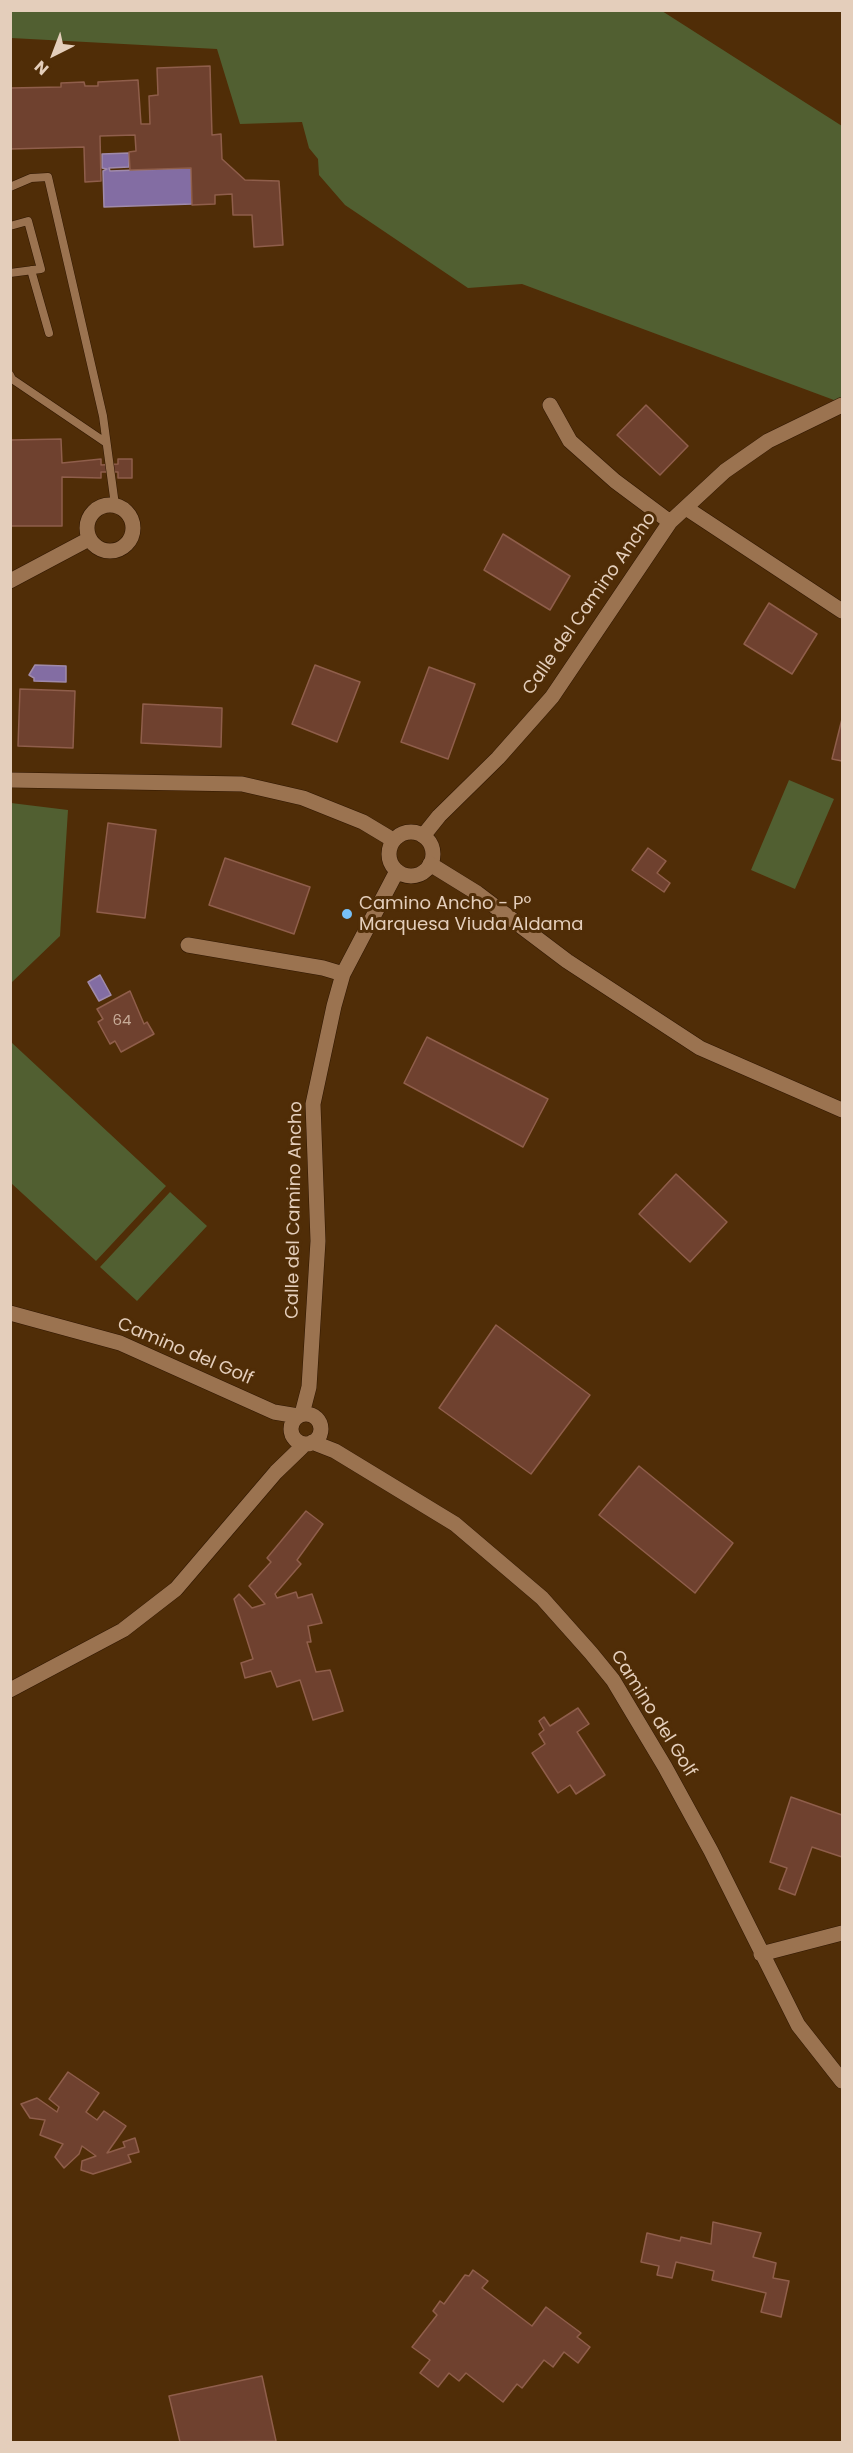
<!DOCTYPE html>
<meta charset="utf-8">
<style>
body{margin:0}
#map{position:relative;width:853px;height:2453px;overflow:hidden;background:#502d07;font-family:Poppins,sans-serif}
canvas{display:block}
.frame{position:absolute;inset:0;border:12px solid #e4cebb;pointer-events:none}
.north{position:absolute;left:24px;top:24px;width:60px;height:60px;-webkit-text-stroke:4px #502d07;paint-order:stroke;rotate:222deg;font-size:16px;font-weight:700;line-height:24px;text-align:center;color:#e4cebb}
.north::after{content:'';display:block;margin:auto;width:21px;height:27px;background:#e4cebb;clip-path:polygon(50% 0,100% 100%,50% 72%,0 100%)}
</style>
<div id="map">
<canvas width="853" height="2453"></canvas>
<div class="frame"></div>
<div class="north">N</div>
</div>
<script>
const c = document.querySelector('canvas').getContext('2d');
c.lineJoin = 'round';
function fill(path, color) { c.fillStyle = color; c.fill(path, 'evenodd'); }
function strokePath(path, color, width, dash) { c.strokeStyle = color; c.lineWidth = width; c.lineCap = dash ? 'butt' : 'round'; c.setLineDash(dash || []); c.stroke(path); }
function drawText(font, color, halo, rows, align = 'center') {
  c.font = font + ' Poppins,sans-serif'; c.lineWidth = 6; c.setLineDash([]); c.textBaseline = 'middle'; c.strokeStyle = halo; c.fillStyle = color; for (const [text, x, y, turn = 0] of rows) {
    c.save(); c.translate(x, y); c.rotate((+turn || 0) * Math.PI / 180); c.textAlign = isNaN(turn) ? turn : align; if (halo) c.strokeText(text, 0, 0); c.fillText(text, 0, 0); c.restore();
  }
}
fill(new Path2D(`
 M10,11H662L842,126V403L522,284L468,288L345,205L319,175L318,159L309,148L302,122L240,124L217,49L11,38Z
 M789,780L834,799L795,889L751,870Z
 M11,803L68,810L60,936L11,983Z
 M11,1042L166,1186L96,1261L11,1183Z
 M170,1192L207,1226L137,1301L100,1267Z`), '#515f31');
const water = new Path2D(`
 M129,153V167L109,168L110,171L191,168L192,204L104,207L103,171L107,169L102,168V154Z
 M35,665L66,666V682L34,681V678L29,675Z
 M100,975L111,995L99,1001L88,982Z`);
fill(water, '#836da3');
strokePath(water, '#a08aaa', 1.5);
const building = new Path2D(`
 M210,66L212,135L221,134L222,159L245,180L279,181L283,245L254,247L252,215H233L232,194L215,195V204L192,205L191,168L130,170L129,152L136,151L135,135L100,136L101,181L85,182L84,147L10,149V88L61,87V83L84,82L85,86H98V82L138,80L141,124H150L149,96L158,95L157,68Z
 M646,405L688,446L660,475L617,435Z
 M61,439L62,463L101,459V465L118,464V459H132V478H118V472H101V478L62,477V526H10V440Z
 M503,534L570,576L550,610L484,570Z
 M769,603L817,634L792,674L744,644Z
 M315,665L360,682L337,742L292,724Z
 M429,667L475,684L448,759L401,742Z
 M20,689L75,691L73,748L18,746Z
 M143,704L222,708L221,747L141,743Z
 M842,719V761L832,759Z
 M108,823L156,830L145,918L97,912Z
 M648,848L666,861L657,873L670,883L664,892L632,870Z
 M225,858L310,887L294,934L209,905Z
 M130,991L144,1024L147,1022L154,1034L121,1052L115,1041L110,1044L98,1022L103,1019L97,1009Z
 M427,1037L548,1099L523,1147L404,1083Z
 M676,1174L727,1222L690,1262L639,1214Z
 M496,1325L590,1395L531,1474L439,1408Z
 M639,1466L733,1543L695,1593L599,1515Z
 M306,1511L323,1524L297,1560L301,1564L275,1594L277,1598L296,1592L298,1598L312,1594L322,1623L308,1626L311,1642H307L316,1672L330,1670L343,1711L313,1720L300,1680L277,1687L271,1671L245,1678L241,1663L253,1659L234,1599L239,1594L252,1608L265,1604L249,1586L271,1562L267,1558Z
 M578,1708L589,1724L577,1732L605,1775L576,1794L570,1785L558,1793L532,1753L545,1744L539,1734L544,1730L539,1721L544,1717L550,1726Z
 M791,1797L842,1815V1861V1857L812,1847L795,1895L779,1889L787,1868L770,1862Z
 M68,2072L99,2093L86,2112L97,2120L104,2111L126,2126L107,2153L125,2147L123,2142L135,2138L139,2152L128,2155L131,2162L93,2174L81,2170L82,2161L96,2156L82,2146L79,2154L64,2168L55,2157L63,2144L40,2135L45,2120L30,2118L21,2104L37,2098L57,2112L59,2107L49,2099Z
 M713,2222L761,2233L753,2257L776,2263L773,2278L789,2281L781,2317L761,2312L766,2293L712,2280L714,2271L676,2262L672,2278L657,2275L659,2266L641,2262L647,2233L680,2241L681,2237L711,2244Z
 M473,2270L488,2281L482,2288L532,2326L546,2307L581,2333L577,2337L590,2347L578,2363L564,2352L553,2367L544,2360L522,2388L517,2384L503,2402L466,2373L459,2381L449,2373L438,2387L420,2373L430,2360L412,2347L437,2315L433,2311L440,2301L444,2304L465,2275L469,2276Z
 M262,2376L276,2441L180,2442L169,2396Z`);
fill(building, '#6f412f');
strokePath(building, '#8f5e4b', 1.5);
const service = new Path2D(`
 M10,187L31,178L48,177L103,416L115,505
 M10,226L28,221L41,269L10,273
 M31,270L49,333
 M10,375L12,379L105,442`);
const minor = new Path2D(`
 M550,405L570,441L615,481L670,522
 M87 528a23 23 0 1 1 46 0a23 23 0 1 1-46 0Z
 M686,508L842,611
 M10,581L89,539
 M389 854a22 22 0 1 1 44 0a22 22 0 1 1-44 0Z
 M423,836L439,816L498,758L552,697L670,522L725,471L768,441L842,405
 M188,945L323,968L343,974
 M10,1313L120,1343L274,1412L298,1416
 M302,1414L309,1387L318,1241L313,1104L334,1006L343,974L397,871
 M291 1429a15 15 0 1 1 30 0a15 15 0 1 1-30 0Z
 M312,1442L335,1451L455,1524L542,1598L591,1653L613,1680L665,1767L711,1851L798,2025L842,2081
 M10,1690L123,1630L176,1589L276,1472L305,1444
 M761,1954L842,1933`);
const tertiary = new Path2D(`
 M10,780L242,784L303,798L363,822L393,840
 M430,864L477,893L567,961L700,1048L842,1110`);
strokePath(service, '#301700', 9);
strokePath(minor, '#301700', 16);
strokePath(tertiary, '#301700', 16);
strokePath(service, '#9b7350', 8);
strokePath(minor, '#9b7350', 15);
strokePath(tertiary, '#9b7350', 15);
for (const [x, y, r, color] of [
 [347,914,6,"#77c0f7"]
]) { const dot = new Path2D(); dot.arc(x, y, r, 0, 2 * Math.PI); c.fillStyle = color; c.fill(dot); strokePath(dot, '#502d07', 2); }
drawText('15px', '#c7ab98', null, [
 ["64",122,1021]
]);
drawText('18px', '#e4cebb', '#502d07', [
 ["Calle del Camino Ancho",590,604,-55],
 ["Calle del Camino Ancho",295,1210,-89],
 ["Camino del Golf",185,1352,23],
 ["Camino del Golf",653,1714,58]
]);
drawText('18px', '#e4cebb', '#502d07', [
 ["Camino Ancho - Pº",359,904],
 ["Marquesa Viuda Aldama",359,925]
], 'left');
</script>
